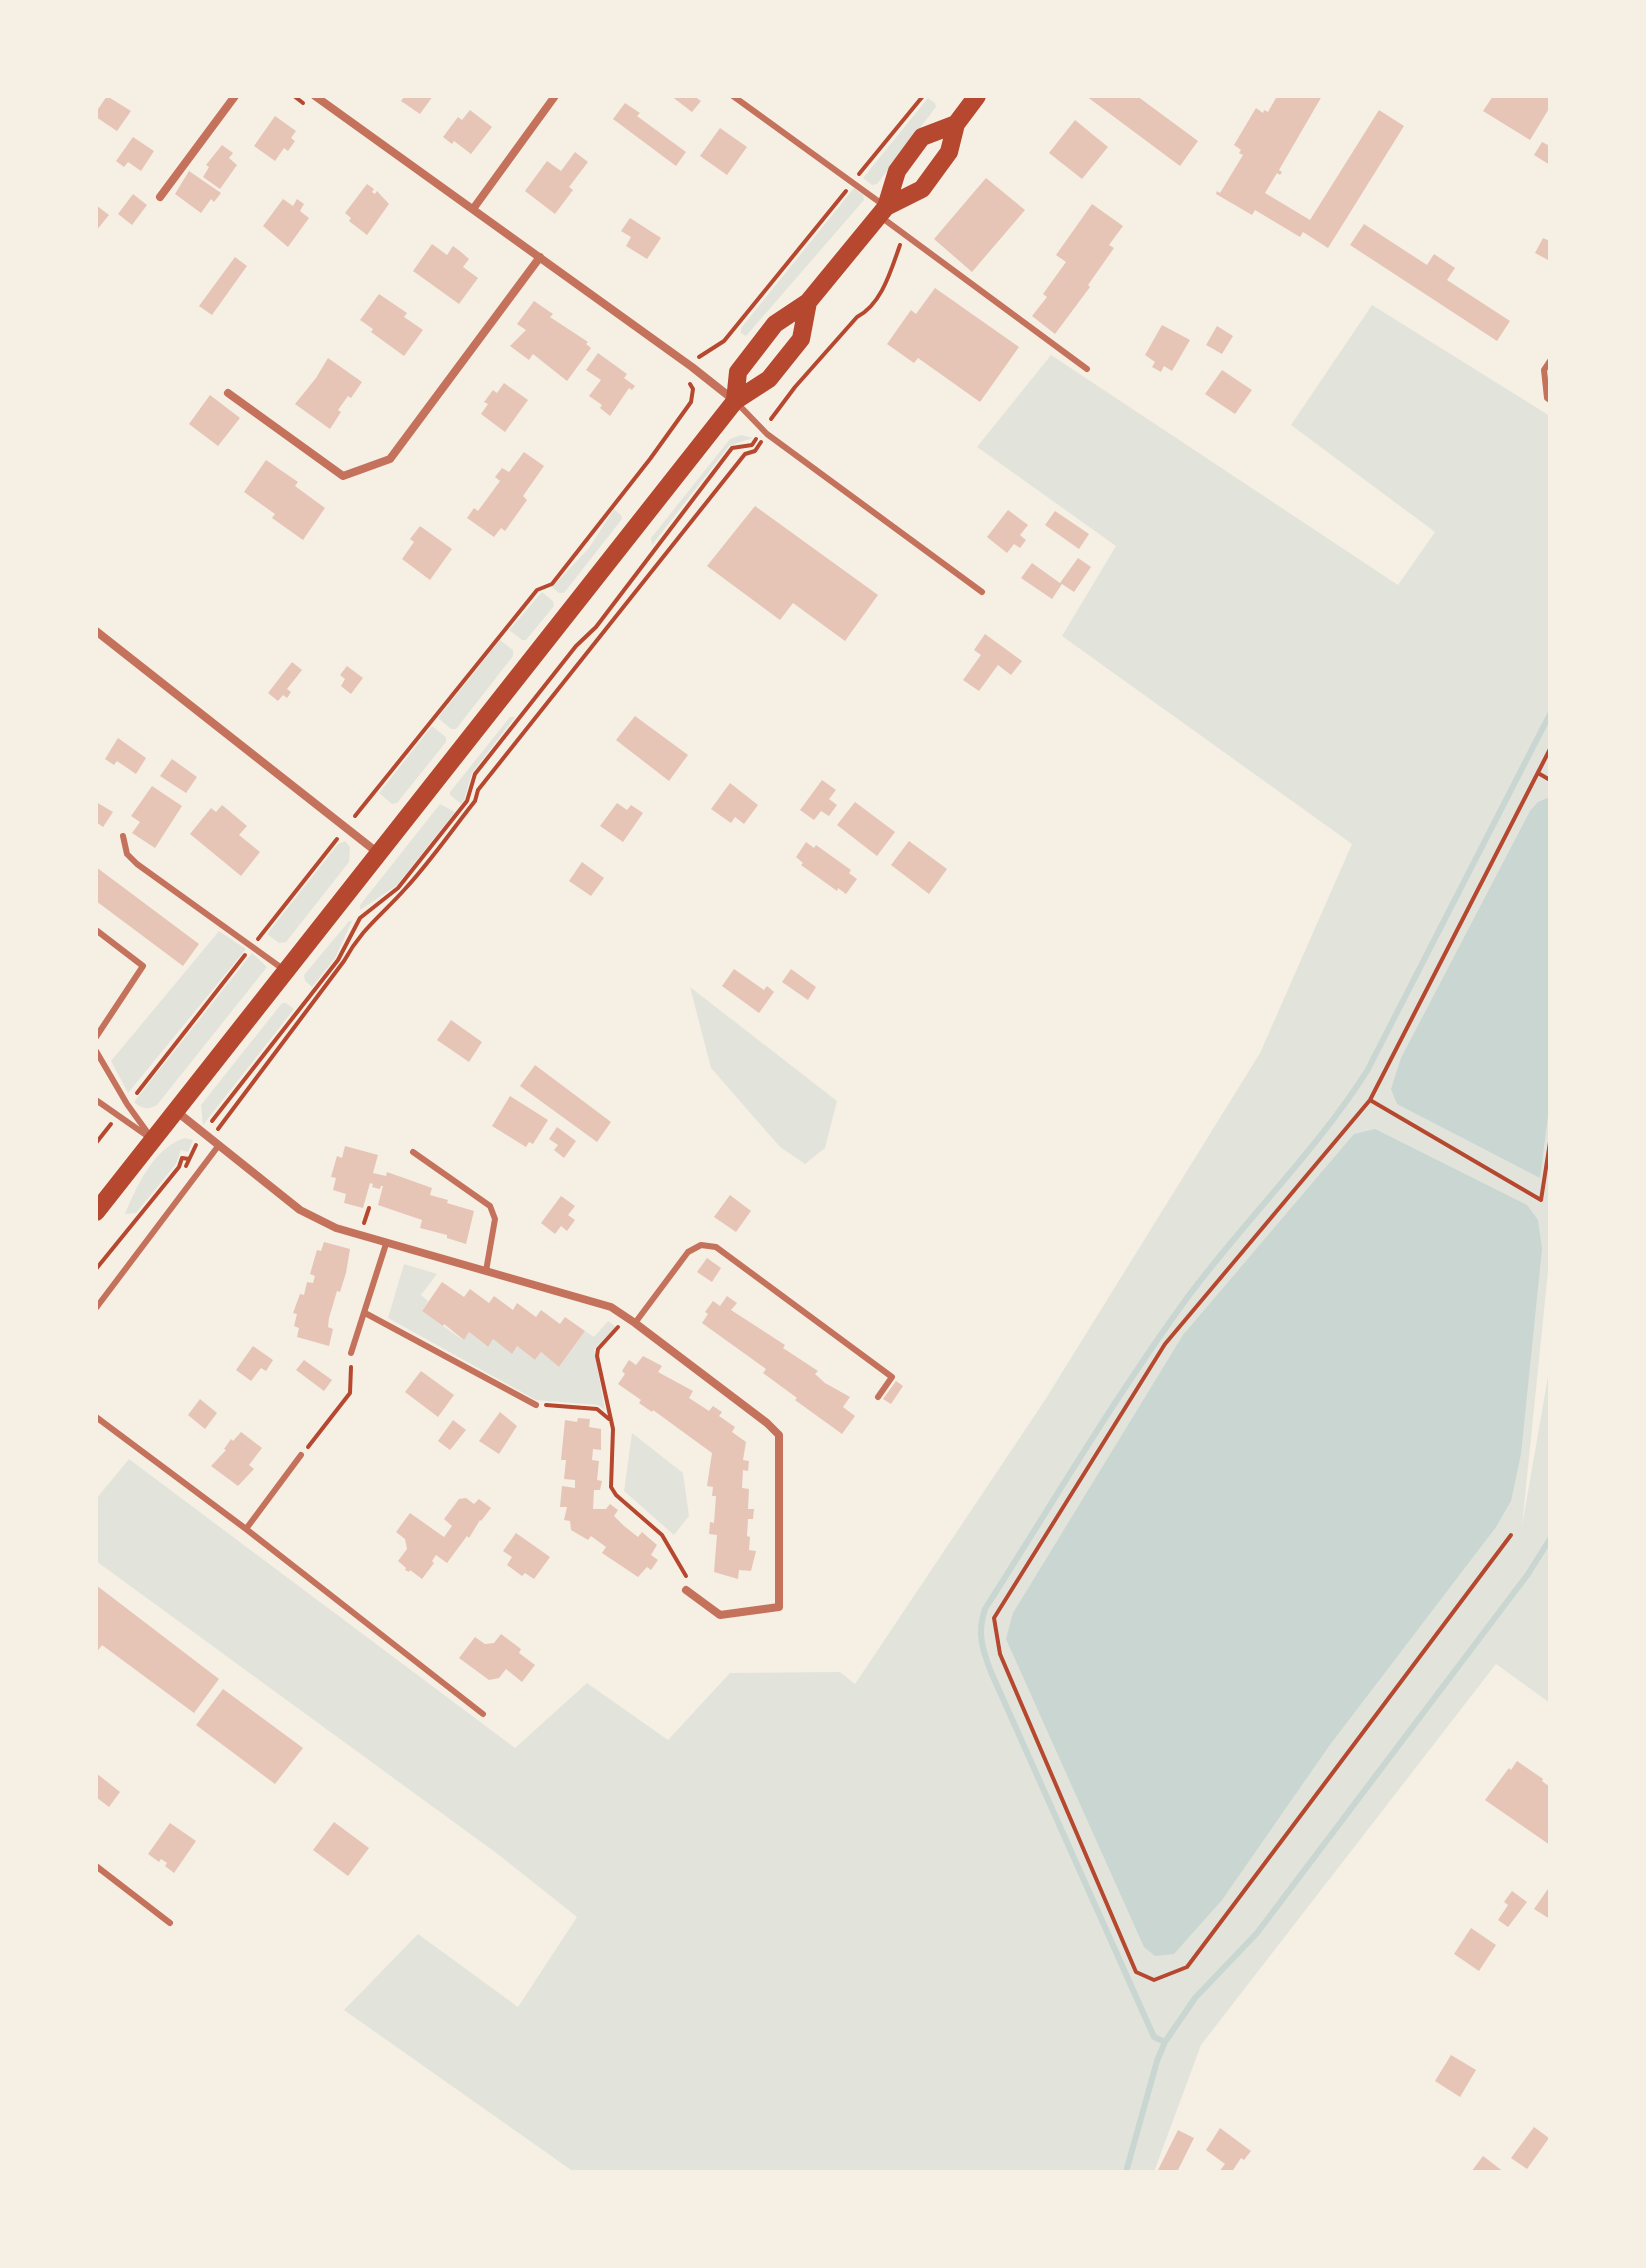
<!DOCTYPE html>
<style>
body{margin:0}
#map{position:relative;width:1646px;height:2268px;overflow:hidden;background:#f6efe4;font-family:"Playfair Display",serif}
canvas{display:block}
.frame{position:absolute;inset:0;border:98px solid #f6efe4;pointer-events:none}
</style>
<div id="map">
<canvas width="1646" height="2268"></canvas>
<div class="frame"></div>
</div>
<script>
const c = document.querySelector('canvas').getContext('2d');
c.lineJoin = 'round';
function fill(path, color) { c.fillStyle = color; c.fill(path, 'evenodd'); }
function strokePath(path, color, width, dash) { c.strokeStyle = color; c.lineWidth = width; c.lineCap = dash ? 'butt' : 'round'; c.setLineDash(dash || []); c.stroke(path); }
fill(new Path2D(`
 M928,98L935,103L936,107L877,184L872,185L863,178Z
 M854,188L863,195L864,200L746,336L741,333V328Z
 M1372,305L1550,416V1252L1522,1526L1550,1365V1703L1496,1664L1201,2045L1154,2172H574L344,2010L418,1934L518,2007L577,1917L499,1855L96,1561V1499L129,1459L515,1748L587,1683L668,1740L730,1673L840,1672L855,1684L1045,1400L1260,1053L1352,844L1062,636L1116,546L977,447L1051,355L1398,585L1435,532L1291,425Z
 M741,435L753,438L729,446L652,545L651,538L730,439Z
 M614,509L621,515L622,519L564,593H559L552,587L589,548Z
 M542,592L553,601L554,606L526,640H522L509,630Z
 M500,640L513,650V656L456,729H451L438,718Z
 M510,717H515L472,773L464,800L461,804L450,795V792Z
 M432,726L446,737V742L397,803L392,804L379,793Z
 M440,804L455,812L396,886L360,910V905Z
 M345,841L350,847L349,862L286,942L279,943L267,934L338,844Z
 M349,921H352L335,958L312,987L305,981L304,975Z
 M219,931L246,949L128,1093L111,1061Z
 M252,953L267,967L263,972L157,1105C148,1110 141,1109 134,1102Z
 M690,987L837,1101L825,1148L805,1164L780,1147L711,1068Z
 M282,1003H286L294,1009L203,1125L201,1105Z
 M185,1138L193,1140L188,1152L181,1150L176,1164L136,1213L125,1214C137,1186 154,1147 185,1138Z
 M404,1264L437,1274L421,1295L428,1301L422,1311L463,1340L469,1332L487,1347L493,1339L511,1353L517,1346L535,1360L541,1352L559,1367L585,1331L594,1337L608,1321L616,1327L594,1349L605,1410L598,1405L536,1400L388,1318Z
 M632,1433L683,1473L689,1516L674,1535L624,1491Z`), '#e2e4dc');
fill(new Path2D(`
 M1550,797V1100L1540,1178L1397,1104L1391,1089L1401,1058L1530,811L1538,802Z
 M1375,1129L1527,1205L1538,1220L1542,1249L1521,1454L1511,1501L1496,1527L1329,1746L1222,1900L1174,1954L1155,1956L1144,1947L1006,1639L1013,1613L1183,1335L1354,1134Z`), '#c9d6d2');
strokePath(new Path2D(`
 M1165,2042L1154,2037L991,1672C982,1649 977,1633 985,1609C1052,1504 1116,1395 1190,1294C1247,1218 1316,1151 1367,1071L1550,714
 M1126,2172L1157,2061L1165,2042L1195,1998L1257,1933L1528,1574L1550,1539`), '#c9d6d2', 6);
fill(new Path2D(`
 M107,96L131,111L117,131L96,117V112Z
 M405,96H433L420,114L401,101Z
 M671,96H694L701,101L692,112Z
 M1086,96H1137L1198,141L1180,166Z
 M1277,96H1322L1279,170L1282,172L1280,175L1277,173L1265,193L1310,220L1379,110L1404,126L1328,248L1303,232L1300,237L1255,210L1252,215L1216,194L1217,191L1220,193L1243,155L1239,153L1241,150L1234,145L1256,108L1263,113L1264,110L1268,112Z
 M1493,96H1550V107L1530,140L1483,111Z
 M625,103L640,113L637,116L686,152L676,166L613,119Z
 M470,110L492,127L471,154L454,141L452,144L443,137L458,117L462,120Z
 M275,116L296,131L291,138L295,141L288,151L284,148L275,161L254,146Z
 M1075,120L1108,147L1082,179L1049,153Z
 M720,128L747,147L727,175L700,156Z
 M133,137L154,151L141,171L128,162L124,167L116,161Z
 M1542,142L1550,146V165L1534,155Z
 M222,145L233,153L229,158L237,165L220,189L203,177L209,167L206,165Z
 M575,152L588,162L569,187L573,190L555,214L525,191L547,161L561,171Z
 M189,171L221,193L214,202L211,199L201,213L175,194Z
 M986,178L1025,210L972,272L934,239Z
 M367,184L374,189L372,192L375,194L377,191L389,204L367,235L349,221L351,218L345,213Z
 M133,194L147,205L132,225L118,214Z
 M283,199L293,206L297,199L304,204L300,211L309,218L288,247L263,226Z
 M1092,204L1123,226L1109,245L1114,248L1088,285L1090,287L1055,334L1032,316L1047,297L1043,294L1066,262L1056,255Z
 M96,205L109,215L96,231Z
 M630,218L661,238L647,259L626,246L631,237L621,231Z
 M1364,224L1427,265L1434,254L1455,268L1447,280L1510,321L1497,341L1350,245Z
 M1543,238L1550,241V261L1535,253Z
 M432,244L447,255L453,246L461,252L469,259L463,267L478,278L459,304L413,271Z
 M235,257L247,266L212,315L199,306Z
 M935,288L1019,347L980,402L918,358L914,363L887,344L911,310L916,314Z
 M379,294L407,313L404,317L423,330L404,356L371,332L373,329L360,320Z
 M534,301L553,314L550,317L588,342L586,344L591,348L567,381L533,354L529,360L510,346L526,330L517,324Z
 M1162,325L1190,340L1172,371L1164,366L1161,372L1152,367L1155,362L1145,355Z
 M1217,326L1233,336L1222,354L1206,345Z
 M598,353L627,374L624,378L635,386L632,390L629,388L610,416L600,408L602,405L589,396L601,380L586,370Z
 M328,358L362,382L351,398L348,396L338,410L341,412L330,429L295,404L316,378Z
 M1222,370L1252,390L1235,414L1205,394Z
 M504,383L528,400L505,432L481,414L488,404L484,402L493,390L497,393Z
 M210,395L240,418L218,446L189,424Z
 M524,452L544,466L523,496L527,500L505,531L501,528L494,537L467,518L474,508L478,511L500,481L495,477L502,468L509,472Z
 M266,460L298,482L295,486L325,508L303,540L272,518L275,514L244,492Z
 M755,506L878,595L845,641L793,603L780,620L707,566Z
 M1008,510L1028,525L1020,535L1026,540L1020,548L1014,544L1007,553L987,537Z
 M1055,511L1089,534L1079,549L1045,525Z
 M420,526L452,549L430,580L402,559L414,542L410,539Z
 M1078,558L1091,567L1074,592L1062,584L1052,599L1021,578L1032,563L1060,583Z
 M985,634L1022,661L1011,675L998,665L979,691L963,680L981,655L974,650Z
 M292,662L302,670L287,689L291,692L287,698L283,695L278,701L268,693Z
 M347,666L363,678L351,694L341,686L345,679L340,675Z
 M635,716L688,755L669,781L616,740Z
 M118,738L146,758L136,774L117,761L114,765L105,759Z
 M172,759L197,777L186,793L160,776Z
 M822,780L836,790L829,799L837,805L829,816L821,811L814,820L800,810Z
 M730,783L758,805L744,824L735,817L731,823L711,809Z
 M152,786L182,806L155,848L132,833L140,822L131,816Z
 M96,802L113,812L103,827L96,822Z
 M855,802L895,832L877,856L837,825Z
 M617,803L627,810L631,805L643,813L623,842L600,826Z
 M222,805L247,826L239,835L260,852L241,876L190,834L211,808L216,812Z
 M909,841L947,869L929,894L891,865Z
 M806,842L814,848L816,845L851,870L849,873L857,879L846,894L838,888L837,891L801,865L803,863L796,857Z
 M582,862L604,878L591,896L569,881Z
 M96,867L199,944L183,966L96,901Z
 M734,969L764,990L767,986L774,992L759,1013L722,986Z
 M791,969L816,987L808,1000L782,982Z
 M451,1020L482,1042L469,1062L437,1040Z
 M535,1065L611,1122L597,1142L520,1086Z
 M510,1096L548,1120L533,1144L529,1142L526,1147L492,1126Z
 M557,1127L576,1141L564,1158L554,1150L558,1145L549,1139Z
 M345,1146L378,1155L373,1173L386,1176L387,1172L432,1188L430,1195L448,1200L447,1203L474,1211L466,1244L447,1238V1235L420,1228L422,1220L378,1205L383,1186H381L380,1189L372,1187L373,1184L370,1183L363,1208L344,1203L346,1194L333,1190L336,1178L331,1177L337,1156L342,1158Z
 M730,1195L751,1211L736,1232L714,1217Z
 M561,1196L575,1206L568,1215L575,1220L567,1231L561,1226L555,1234L541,1223Z
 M324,1242L350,1249L346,1273L340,1292L337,1291L329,1318L328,1327L333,1329L329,1346L297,1337L299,1328L294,1326L297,1314L293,1313L300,1294L304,1295L307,1282L313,1283L315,1276L310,1274L317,1250L321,1251Z
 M707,1258L721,1268L712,1282L697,1272Z
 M442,1282L464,1297L470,1289L489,1303L494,1296L513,1310L517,1303L536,1317L541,1310L560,1324L565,1317L585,1331L559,1367L541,1352L535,1360L517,1346L512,1354L493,1339L488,1347L469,1332L464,1340L444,1324L443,1326L422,1311Z
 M727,1296L737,1303L731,1310L785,1345L783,1348L818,1371L815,1374L825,1383L850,1397L843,1407L855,1416L842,1434L795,1400L797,1398L763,1373L766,1369L702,1323L708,1314L705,1312L713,1301L720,1306Z
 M253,1346L273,1360L266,1371L261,1368L251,1381L236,1370Z
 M643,1356L662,1366L658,1372L693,1391L689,1398L709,1411L713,1406L722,1412L719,1416L735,1427L732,1432L746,1442L743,1460L749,1461L748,1471L743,1470L742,1488L749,1489L748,1509H754L753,1519H748L747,1536L750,1537L749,1550L756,1551L751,1571L739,1570L738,1579L714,1572L717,1535L709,1534L710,1522L714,1523L716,1496H712L713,1487L707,1486L712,1453L653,1410L652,1412L639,1403L641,1400L618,1384L625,1374L622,1371L629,1360L636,1365Z
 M304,1360L332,1380L324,1391L296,1370Z
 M421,1371L454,1395L438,1417L405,1392Z
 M896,1381L903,1386L891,1404L883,1399Z
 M200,1399L217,1413L205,1429L188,1415Z
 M500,1412L517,1426L499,1454L479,1441Z
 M578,1418L590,1419L589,1427L601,1429V1450L593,1449L592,1460L599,1461L597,1480L602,1481L600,1490H594L593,1509H606L610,1504L618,1510L614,1516L624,1526L638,1537L642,1532L657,1545L651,1555L658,1560L651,1570L647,1567L638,1577L602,1553L606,1547L591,1536L588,1540L571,1530L570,1521L564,1520L567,1507H560L562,1486L575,1488V1480L564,1479L566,1460H561L565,1420L577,1422Z
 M453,1420L466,1430L450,1450L438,1441Z
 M241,1432L262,1448L249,1465L254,1469L238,1486L211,1466L226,1450L224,1449L231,1439L233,1441Z
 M466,1498L474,1504L479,1499L491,1508L481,1521L480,1520L469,1538L467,1536L447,1563L436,1555L432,1561L434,1563L422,1579L410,1570L409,1572L405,1570L406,1568L398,1561L407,1549L405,1539L396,1532L410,1513L444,1537L452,1526L444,1519L459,1499Z
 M516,1533L550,1557L534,1579L525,1573L522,1576L507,1565L512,1557L503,1551Z
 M96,1585L219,1679L194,1713L102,1645L96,1653Z
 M501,1634L521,1649L519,1653L535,1665L522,1682L506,1669L499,1678L489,1680L459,1658L475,1637L485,1644L494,1643Z
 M223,1689L303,1748L275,1784L196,1725Z
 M1517,1761L1543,1779L1542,1781L1550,1787V1845L1485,1800L1509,1768L1511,1770Z
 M96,1773L120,1792L109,1807L96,1797Z
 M334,1822L369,1848L348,1876L313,1850Z
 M170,1823L196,1841L174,1873L165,1866L167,1863L161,1859L159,1862L148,1854Z
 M1550,1886V1919L1534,1909Z
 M1512,1891L1527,1902L1508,1927L1498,1920L1508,1905L1504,1902Z
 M1471,1928L1496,1945L1479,1971L1454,1954Z
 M1451,2055L1476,2070L1460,2097L1435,2081Z
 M1534,2127L1549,2138L1527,2169L1511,2158Z
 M1220,2128L1251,2151L1244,2160L1241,2158L1233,2170L1235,2172H1219L1225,2164L1206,2150Z
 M1178,2130L1194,2138L1177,2172H1157Z
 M1483,2156L1504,2172H1471Z`), '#e6c5b7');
strokePath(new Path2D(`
 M294,96L303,103
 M859,174L923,96
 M699,357L724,341L846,191
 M771,419L795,387L857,317C882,304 891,270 900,245
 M1538,773L1550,780
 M355,816L537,590L552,584L650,459L691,402L693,389L690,384
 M258,939L337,839
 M137,1093L245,955
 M1370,1100L1541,1200L1550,1142
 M212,1121L338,960L360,918L398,888L467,801L475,774L576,646L596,627L732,448L752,445L756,439
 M218,1129L344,961C362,928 381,916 405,889C430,862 452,830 475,801L478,790L745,454L755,451L761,442
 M96,1143L111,1124
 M186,1166L196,1145
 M364,1223L369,1208
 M96,1269L179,1167L182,1158L189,1159
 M618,1327L598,1349L597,1356L613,1429L611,1487L616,1495L662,1535L686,1576
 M546,1405L597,1409L609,1419
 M308,1447L350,1393L351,1367
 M1511,1535L1187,1967L1154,1980L1136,1972L1000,1654L994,1618L1165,1344L1370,1100L1550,749`), '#b5482f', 4);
strokePath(new Path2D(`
 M733,96L882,204
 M881,217L1087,369
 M1550,361L1544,370L1547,398L1550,400
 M737,403L767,434L982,592
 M123,836L127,854L137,864L283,969
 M96,930L143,966L96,1037
 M96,1051L127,1104L150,1136
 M96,1100L146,1135
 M413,1152L490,1206L495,1219L486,1271
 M96,1308L219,1145
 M365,1313L536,1405
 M635,1323L688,1252L701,1245L716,1247L892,1377L878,1397
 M351,1353L386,1244
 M96,1417L246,1529L483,1714
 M246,1529L301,1455
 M96,1866L170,1923`), '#c5725c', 6);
strokePath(new Path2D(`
 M315,96L692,367L735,401
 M160,197L235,96
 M473,209L555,96
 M228,393L343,476L390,459L540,257
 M96,631L378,853
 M176,1111L300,1210L336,1228L611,1307L635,1323L767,1423L779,1435V1607L720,1615L686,1590`), '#c5725c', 8);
strokePath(new Path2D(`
 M886,207L897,171L922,137L956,124
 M735,401L738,372L775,324L808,302L886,207L922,189L949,152L956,124L977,96
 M96,1212L735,401L769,379L801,339L808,302`), '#b5482f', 18);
</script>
